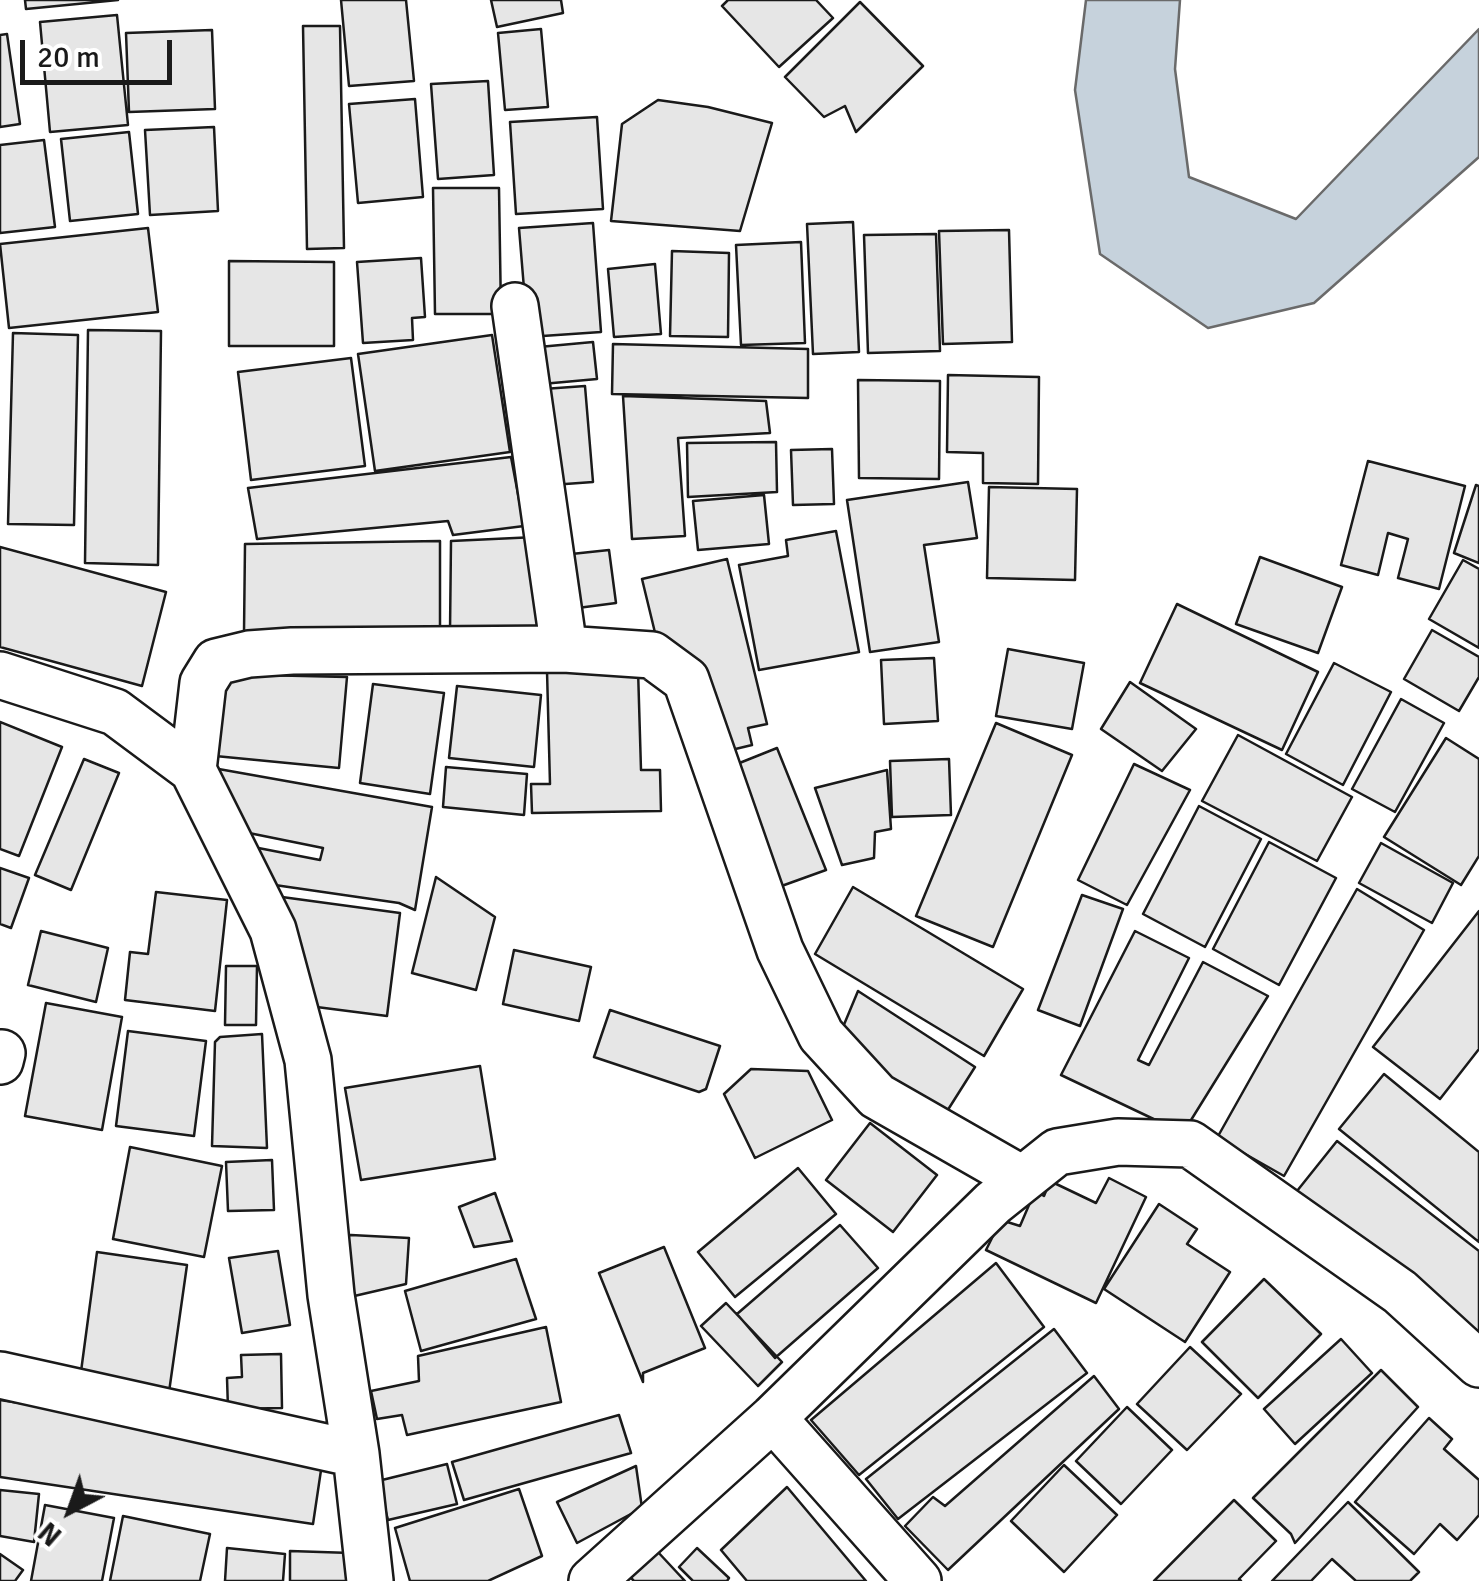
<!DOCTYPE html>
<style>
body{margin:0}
#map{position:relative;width:1479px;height:1581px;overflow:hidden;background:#fff;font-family:Signika,sans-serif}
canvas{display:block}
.north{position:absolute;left:20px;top:1461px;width:100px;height:100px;-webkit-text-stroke:8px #fff;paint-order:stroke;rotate:221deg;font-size:28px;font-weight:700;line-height:40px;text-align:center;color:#1a1a1a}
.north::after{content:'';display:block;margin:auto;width:35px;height:45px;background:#1a1a1a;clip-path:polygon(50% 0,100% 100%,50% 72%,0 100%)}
.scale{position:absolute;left:20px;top:40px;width:152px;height:45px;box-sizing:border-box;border:5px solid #1a1a1a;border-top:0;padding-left:12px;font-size:30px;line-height:35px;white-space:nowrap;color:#1a1a1a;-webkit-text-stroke:8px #fff;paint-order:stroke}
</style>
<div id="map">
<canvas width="1479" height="1581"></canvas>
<div class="north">N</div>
<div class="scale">20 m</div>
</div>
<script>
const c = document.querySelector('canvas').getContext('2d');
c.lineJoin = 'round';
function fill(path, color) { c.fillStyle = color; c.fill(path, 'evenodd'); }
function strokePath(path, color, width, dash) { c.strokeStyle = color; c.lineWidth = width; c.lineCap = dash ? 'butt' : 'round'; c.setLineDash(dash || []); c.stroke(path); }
const water = new Path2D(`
 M1086,0H1180L1175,69L1189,177L1296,219L1479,29V157L1314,303L1208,328L1100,254L1075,90Z`);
fill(water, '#c6d2dc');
strokePath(water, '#6a6a6a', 2.5);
const building = new Path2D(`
 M25,0H118L26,9Z
 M341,0H406L414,81L349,86Z
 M491,0H561L563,13L497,27Z
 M728,0H816L833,18L779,67L722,6Z
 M860,2L923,66L856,132L845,106L824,117L785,77Z
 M117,15L128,125L50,132L40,22Z
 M303,26H340L344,248L307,249Z
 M541,29L548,107L505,110L498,33Z
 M212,30L215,109L129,112L126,33Z
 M7,34L20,124L0,127V35Z
 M488,81L494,175L438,179L431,84Z
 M415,99L423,197L358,203L349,104Z
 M658,100L708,107L772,123L740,231L611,221L622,124Z
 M597,117L603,209L516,214L510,122Z
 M214,127L218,211L150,215L145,130Z
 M129,132L138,214L70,221L61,139Z
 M44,140L55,227L0,233V145Z
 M433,188H499L501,314H435Z
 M853,222L859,352L813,354L807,224Z
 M593,223L601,332L528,337L519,228Z
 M148,228L158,312L9,328L0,244Z
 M1009,230L1012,342L943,344L939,231Z
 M936,234L940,351L868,353L864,235Z
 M801,242L805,343L741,345L736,245Z
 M672,251L729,253L728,337L670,336Z
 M421,258L425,317L412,318L413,340L363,343L357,262Z
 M229,261L334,262V346H229Z
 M655,264L661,334L614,337L608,269Z
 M88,330L161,331L158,565L85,563Z
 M13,333L78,335L74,525L8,524Z
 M492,335L510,452L375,471L358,354Z
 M593,342L597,379L531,385L528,348Z
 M613,344L808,349V398L612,394Z
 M351,358L365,466L251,480L238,372Z
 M948,375L1039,377L1038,484L983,483V453L947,452Z
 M858,380L940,381L939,479L859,478Z
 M585,386L593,482L524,487L516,391Z
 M623,396L766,401L770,433L678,438L685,536L632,539Z
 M776,442L777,492L688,497L687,443Z
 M832,449L834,504L793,505L791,450Z
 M511,457L524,526L453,535L448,521L257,539L248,488Z
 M1368,461L1465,486L1439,589L1398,578L1408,539L1388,533L1378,575L1341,565Z
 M968,482L977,538L924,545L939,642L870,652L847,500Z
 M1476,485L1479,486V563L1454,553Z
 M989,487L1077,489L1075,580L987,578Z
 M764,495L769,544L698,550L693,501Z
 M836,531L859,652L759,670L739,565L788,556L786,540Z
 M536,537L542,630L450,631L451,541Z
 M440,541V633L244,632L245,544Z
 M0,547L166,592L142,686L0,647Z
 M609,550L616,603L570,609L562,555Z
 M1260,557L1342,587L1318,653L1236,624Z
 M727,559L767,724L748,728L752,745L723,752L658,645L642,579Z
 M1463,560L1479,569V648L1429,619Z
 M1177,604L1318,672L1282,750L1140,683Z
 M1432,630L1479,657V677L1459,711L1404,679Z
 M1008,649L1084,663L1072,729L996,716Z
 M934,658L938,721L884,724L881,660Z
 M1334,663L1391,692L1343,785L1286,754Z
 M638,669L641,770H660L661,811L532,813L531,784H550L547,671Z
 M215,674L347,677L339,768L205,755Z
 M1130,682L1196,729L1162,771L1101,729Z
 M373,684L444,693L430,794L360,783Z
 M457,686L541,695L534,767L449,758Z
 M1401,699L1444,723L1395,812L1352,789Z
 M0,722L62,747L19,856L0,849Z
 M996,723L1072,755L993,947L916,916Z
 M1238,735L1352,797L1317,861L1202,801Z
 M1446,738L1479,759V856L1461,885L1384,837Z
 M777,748L826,870L776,888L727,768Z
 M84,759L119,773L71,890L35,875Z
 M949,759L951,815L892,817L890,761Z
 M1134,764L1190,790L1127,905L1078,880Z
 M446,767L527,774L524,815L443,807Z
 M213,768L432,807L415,910L399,903L261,883L243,845L320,860L323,848L244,832Z
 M887,770L891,829L875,832L874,858L842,865L815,788Z
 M1199,806L1261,839L1205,947L1143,914Z
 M1269,842L1336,878L1279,985L1213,949Z
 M1381,843L1453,883L1432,923L1359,883Z
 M0,868L29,878L11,928L0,924Z
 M436,877L495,917L476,990L412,973Z
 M853,887L1023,989L984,1056L815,954Z
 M1357,889L1424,930L1284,1176L1217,1138Z
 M156,892L227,900L215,1011L125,1000L130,952L148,954Z
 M1082,895L1123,909L1080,1026L1038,1010Z
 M282,897L400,913L387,1016L301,1005Z
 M1479,911V1049L1440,1099L1373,1047Z
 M41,931L108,948L96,1002L28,985Z
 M1135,931L1189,958L1138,1060L1149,1065L1203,962L1268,996L1183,1133L1061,1075Z
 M514,950L591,967L579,1021L503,1004Z
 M226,966H257L256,1025H225Z
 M858,991L975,1067L944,1116L838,1039Z
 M46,1003L122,1017L102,1130L25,1116Z
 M610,1010L720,1046L706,1089L699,1092L594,1057Z
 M128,1031L206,1041L194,1136L116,1126Z
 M262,1034L267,1148L212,1146L215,1042L220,1037Z
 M480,1066L495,1159L361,1180L345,1088Z
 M751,1069L808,1071L832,1120L755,1158L724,1094Z
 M1384,1074L1479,1152V1242L1339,1129Z
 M870,1123L937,1175L893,1232L826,1180Z
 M1337,1141L1479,1251V1341L1293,1196Z
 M130,1147L222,1166L204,1257L113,1239Z
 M272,1160L274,1210L228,1211L226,1162Z
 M798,1168L836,1214L735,1297L698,1252Z
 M1109,1178L1146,1197L1096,1303L986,1250L1001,1220L1020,1226L1035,1191L1044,1196L1050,1181L1096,1203Z
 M495,1193L512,1241L474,1247L459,1207Z
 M1159,1204L1197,1229L1187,1244L1230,1272L1185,1342L1104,1289Z
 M840,1225L878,1268L775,1358L737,1314Z
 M351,1235L409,1238L406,1284L350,1297L335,1239Z
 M664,1247L705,1348L643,1373V1382L599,1273Z
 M278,1251L290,1325L242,1333L229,1258Z
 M97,1252L187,1265L169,1392L80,1379Z
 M516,1259L536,1319L421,1351L405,1291Z
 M996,1263L1044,1327L859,1475L811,1420Z
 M1264,1279L1321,1334L1258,1398L1202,1342Z
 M726,1303L782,1362L758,1386L701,1326Z
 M546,1327L561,1402L407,1435L402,1415L377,1419L371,1391L419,1381L418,1356Z
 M1054,1329L1087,1373L898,1519L866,1479Z
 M1341,1339L1372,1373L1295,1444L1264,1409Z
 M1190,1347L1241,1394L1187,1450L1137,1404Z
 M281,1354L282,1408L228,1409L227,1378L242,1377L241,1355Z
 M1381,1370L1418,1407L1295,1543L1291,1534L1253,1498Z
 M1094,1376L1119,1409L948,1570L905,1526L933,1497L945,1506Z
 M0,1400L324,1450L313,1524L0,1477Z
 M1127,1407L1172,1450L1121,1504L1076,1461Z
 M619,1415L631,1453L464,1500L452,1462Z
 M1429,1418L1452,1439L1444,1449L1479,1480V1515L1457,1540L1440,1524L1414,1554L1355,1502Z
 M447,1464L457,1504L388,1520L378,1481Z
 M1064,1465L1117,1515L1064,1572L1011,1521Z
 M636,1466L642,1508L577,1543L557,1502Z
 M787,1487L866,1581H747L721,1550Z
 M519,1489L542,1556L488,1581H410L395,1528Z
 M0,1490L39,1494L34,1542L0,1536Z
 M1234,1500L1276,1541L1239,1579L1241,1581H1154Z
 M1348,1502L1419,1572L1410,1581H1356L1332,1559L1311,1581H1272Z
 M45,1505L114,1518L102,1581H31Z
 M123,1516L210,1534L200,1581H110Z
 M227,1548L285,1554L283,1581H225Z
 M697,1548L729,1578L727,1581H693L679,1567Z
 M290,1551L351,1553V1581H290Z
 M657,1551L685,1581H634L630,1577Z
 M0,1554L23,1570L15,1581H0Z`);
fill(building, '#e6e6e6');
strokePath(building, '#1a1a1a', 2.5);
const minor = new Path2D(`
 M515,306L564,649
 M0,675L115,712L193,770L273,930L308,1060L331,1295L356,1454L370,1581
 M193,770L203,683L216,662L249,654L292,651L564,649L652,655L686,680L780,950L821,1035L877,1096L1022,1179
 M0,1061L2,1053
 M0,1375L356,1454
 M773,1418L918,1581
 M592,1581L773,1418L993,1203L1057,1152L1118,1142L1190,1144L1400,1292L1479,1364`);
strokePath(minor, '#1a1a1a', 50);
strokePath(minor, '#fff', 45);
</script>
